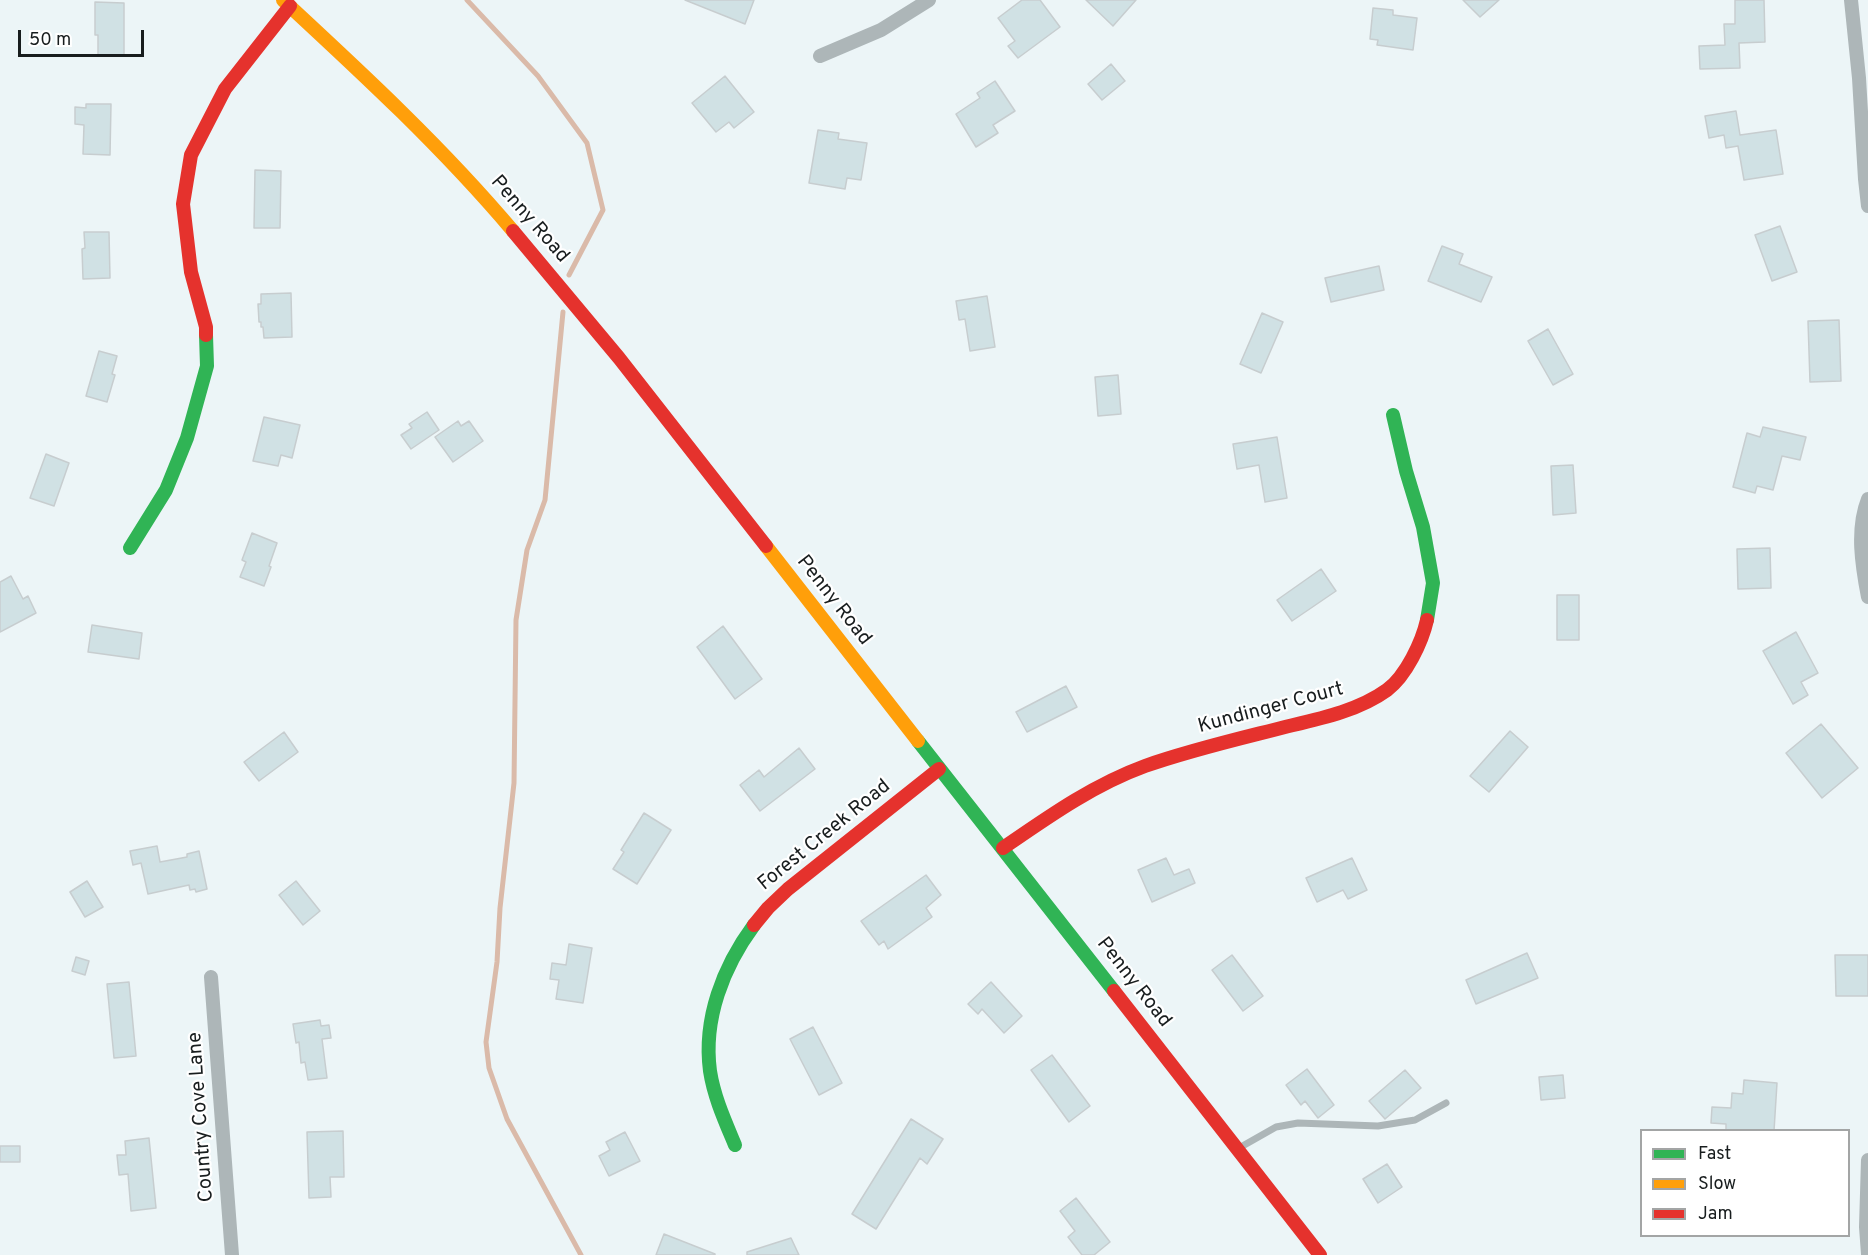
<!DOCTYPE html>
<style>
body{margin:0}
#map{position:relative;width:1868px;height:1255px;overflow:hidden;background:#ecf5f7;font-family:Overpass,sans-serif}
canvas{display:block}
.legend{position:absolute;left:1640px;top:1129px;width:210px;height:108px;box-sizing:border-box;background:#fff;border:2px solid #a3a5a5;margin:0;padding:8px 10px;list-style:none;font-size:18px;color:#181d1e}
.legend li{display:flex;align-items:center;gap:12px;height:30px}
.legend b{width:30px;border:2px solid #a3a5a5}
.scale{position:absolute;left:18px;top:30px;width:126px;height:27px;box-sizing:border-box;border:3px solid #181d1e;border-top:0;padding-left:8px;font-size:18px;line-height:21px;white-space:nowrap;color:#181d1e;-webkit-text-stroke:4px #fff;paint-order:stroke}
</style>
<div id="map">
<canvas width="1868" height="1255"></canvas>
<ul class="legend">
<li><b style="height:8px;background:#30b455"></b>Fast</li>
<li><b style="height:8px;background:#ff9f0a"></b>Slow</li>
<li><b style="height:8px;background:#e5322d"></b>Jam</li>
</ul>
<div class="scale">50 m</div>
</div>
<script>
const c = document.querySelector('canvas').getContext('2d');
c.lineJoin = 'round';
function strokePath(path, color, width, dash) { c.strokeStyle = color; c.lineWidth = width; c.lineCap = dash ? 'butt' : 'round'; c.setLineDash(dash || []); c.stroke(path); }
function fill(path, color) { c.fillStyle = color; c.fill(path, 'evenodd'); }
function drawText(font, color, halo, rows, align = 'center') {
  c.font = font + ' Overpass,sans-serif'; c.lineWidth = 4.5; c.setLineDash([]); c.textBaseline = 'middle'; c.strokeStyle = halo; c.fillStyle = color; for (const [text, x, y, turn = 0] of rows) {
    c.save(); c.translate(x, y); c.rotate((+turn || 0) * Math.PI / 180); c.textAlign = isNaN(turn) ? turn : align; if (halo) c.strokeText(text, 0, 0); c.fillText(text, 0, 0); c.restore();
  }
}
strokePath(new Path2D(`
 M467,0L538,76L587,143L603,210L569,275
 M563,312L545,500L527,550L516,620L514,783L500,908L497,962L486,1042L489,1068L507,1119L581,1255`), '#dabaa9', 5);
const building = new Path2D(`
 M685,0H754L745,24Z
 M1022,0H1040L1060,27L1018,58L1008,46L1015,41L998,18Z
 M1086,0H1136L1113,26Z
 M1463,0H1499L1480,17Z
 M1735,0H1764L1765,42L1739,43L1740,68L1700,69L1699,46L1725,45L1724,24H1735Z
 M95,2L124,3V55H98V35H95Z
 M1373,8L1393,10V15L1417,18L1413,50L1377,45L1378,40L1370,39Z
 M1111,64L1125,81L1102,100L1088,84Z
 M725,76L754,112L734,128L729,122L716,132L692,103Z
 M995,81L1015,111L993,125L998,133L976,147L956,114L980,98L977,93Z
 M86,104H111L110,155L83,154L84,125L75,124V107L86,108Z
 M1736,111L1740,135L1776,130L1783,174L1744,180L1738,146L1726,148L1724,135L1709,138L1705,116Z
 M818,130L839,133L838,139L867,143L861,180L847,178L845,189L809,183Z
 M255,170L281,171L280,228H254Z
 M1780,226L1797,272L1772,281L1755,235Z
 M84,232H109L110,278L83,279L82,249L85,248Z
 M1442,246L1463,254L1459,264L1492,277L1481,302L1428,281Z
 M1379,266L1384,290L1331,302L1325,278Z
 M291,293L292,337L264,338L263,327H261V322H259L258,304H261V294Z
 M987,296L995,347L970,351L965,319L959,320L956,301Z
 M1262,313L1283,322L1261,373L1240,364Z
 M1839,320L1841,381L1810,382L1808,321Z
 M1548,329L1573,374L1553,385L1528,341Z
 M99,351L117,356L112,374L115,375L107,402L86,396Z
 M1118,375L1121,414L1098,416L1095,377Z
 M427,412L439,430L411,449L401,435L412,428L409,424Z
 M264,417L300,425L292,458L281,455L278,466L253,461Z
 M458,421L461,426L469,421L483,441L453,462L435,437Z
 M1763,427L1806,437L1800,460L1782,456L1773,490L1757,486L1755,493L1733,487L1747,433L1760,437Z
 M1277,437L1287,498L1265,502L1259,465L1237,469L1233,444Z
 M46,454L69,463L54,506L30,498Z
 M1573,465L1576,513L1553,515L1551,466Z
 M252,533L277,543L269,566L271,567L264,586L240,577L246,562L242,560Z
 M1770,548L1771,588L1738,589L1737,549Z
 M1321,569L1336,591L1292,621L1277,600Z
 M11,576L23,599L28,596L36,613L0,632V582Z
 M1557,595H1579V640H1557Z
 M92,625L142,633L139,659L88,652Z
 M723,626L762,679L735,699L697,647Z
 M1796,632L1818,673L1801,682L1808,695L1793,704L1763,651Z
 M1066,686L1077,707L1027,732L1016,712Z
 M1821,724L1858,768L1822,798L1786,753Z
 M1510,731L1528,747L1489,792L1470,776Z
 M284,732L298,752L259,781L244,762Z
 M799,748L815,769L760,811L740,785L759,770L764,777Z
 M644,813L671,830L637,884L613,869L624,852L621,850Z
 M157,846L160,862L187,857V854L199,851L207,889L196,892L195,889L190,890L189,885L148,894L141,863L133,865L130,851Z
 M1166,858L1174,875L1189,869L1195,883L1152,902L1138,870Z
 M1352,858L1367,890L1348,899L1343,890L1317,902L1306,878Z
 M926,875L941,895L926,908L932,917L888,949L884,941L879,945L861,921Z
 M87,881L103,907L85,917L70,892Z
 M296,881L320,911L303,925L279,895Z
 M569,944L592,948L583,1003L556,999L559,980L550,979L552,963L566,965Z
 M1527,953L1538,978L1476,1004L1466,980Z
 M1232,955L1263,996L1243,1011L1212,970Z
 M1835,955H1868V996H1836Z
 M76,957L89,961L85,975L72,971Z
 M129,982L136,1056L114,1058L107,984Z
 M991,982L1022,1016L1004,1033L982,1009L978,1014L968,1004Z
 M320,1020L321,1026L329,1025L331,1038L322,1039L327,1078L308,1080L305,1062L301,1063L299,1042L296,1043L293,1024Z
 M813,1027L842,1083L819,1095L790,1039Z
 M1052,1055L1090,1106L1069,1122L1031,1070Z
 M1307,1069L1334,1105L1318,1118L1305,1101L1301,1105L1286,1085Z
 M1405,1070L1421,1088L1385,1119L1369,1101Z
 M1563,1075L1565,1098L1541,1100L1539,1077Z
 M1744,1080L1777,1083L1774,1131H1726V1124L1711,1123L1712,1107L1731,1108L1732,1093L1743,1094Z
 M911,1119L943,1139L927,1164L920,1158L876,1229L852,1214Z
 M343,1131L344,1177H330L331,1197L309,1198L307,1132Z
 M625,1132L640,1161L609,1176L599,1156L610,1150L606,1142Z
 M149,1138L156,1208L131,1211L128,1174L119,1175L117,1155H126L125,1141Z
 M0,1146H20V1162H0Z
 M1387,1164L1402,1187L1378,1203L1363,1179Z
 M1076,1198L1110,1242L1094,1255H1082L1068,1237L1075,1231L1060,1211Z
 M664,1234L715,1254V1255H656Z
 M791,1238L799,1255H747V1252Z`);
fill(building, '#d0e1e4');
strokePath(building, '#c7cdcf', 1.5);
strokePath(new Path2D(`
 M1239,1148L1276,1127L1298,1123L1378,1126L1415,1120L1446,1103`), '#adb6b8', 7);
strokePath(new Path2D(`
 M1851,0L1859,78L1865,179L1868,206
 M820,56L881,30L929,0
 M1868,499C1856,529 1862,566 1868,597
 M211,977L232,1255
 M1868,1160L1866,1227L1868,1254`), '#adb6b8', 14);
strokePath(new Path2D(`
 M1393,415L1406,471L1423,527L1433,583L1427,620
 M130,548L166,490L187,438L207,366L206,335
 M918,741L1114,991
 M735,1145C725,1121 714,1097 710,1071C703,1019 723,967 754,925`), '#30b455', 14);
strokePath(new Path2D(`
 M283,0C363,74 443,148 513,231
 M766,546L918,741`), '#ff9f0a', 14);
strokePath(new Path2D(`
 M513,231L619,358L766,546
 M206,335V327L191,272L183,204L191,155L225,89L290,6
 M1003,848C1048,817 1093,785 1145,766C1190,750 1238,739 1285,727C1319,719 1358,711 1387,690C1406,676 1422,642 1427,620
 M754,925L768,908L788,889L939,769
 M1114,991L1320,1255`), '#e5322d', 14);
drawText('20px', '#181d1e', '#fff', [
 ["Penny Road",529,220,49],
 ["Penny Road",833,601,52],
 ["Kundinger Court",1271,709,-15],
 ["Forest Creek Road",825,836,-39],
 ["Penny Road",1133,983,52],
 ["Country Cove Lane",202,1117,-94]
]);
</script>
